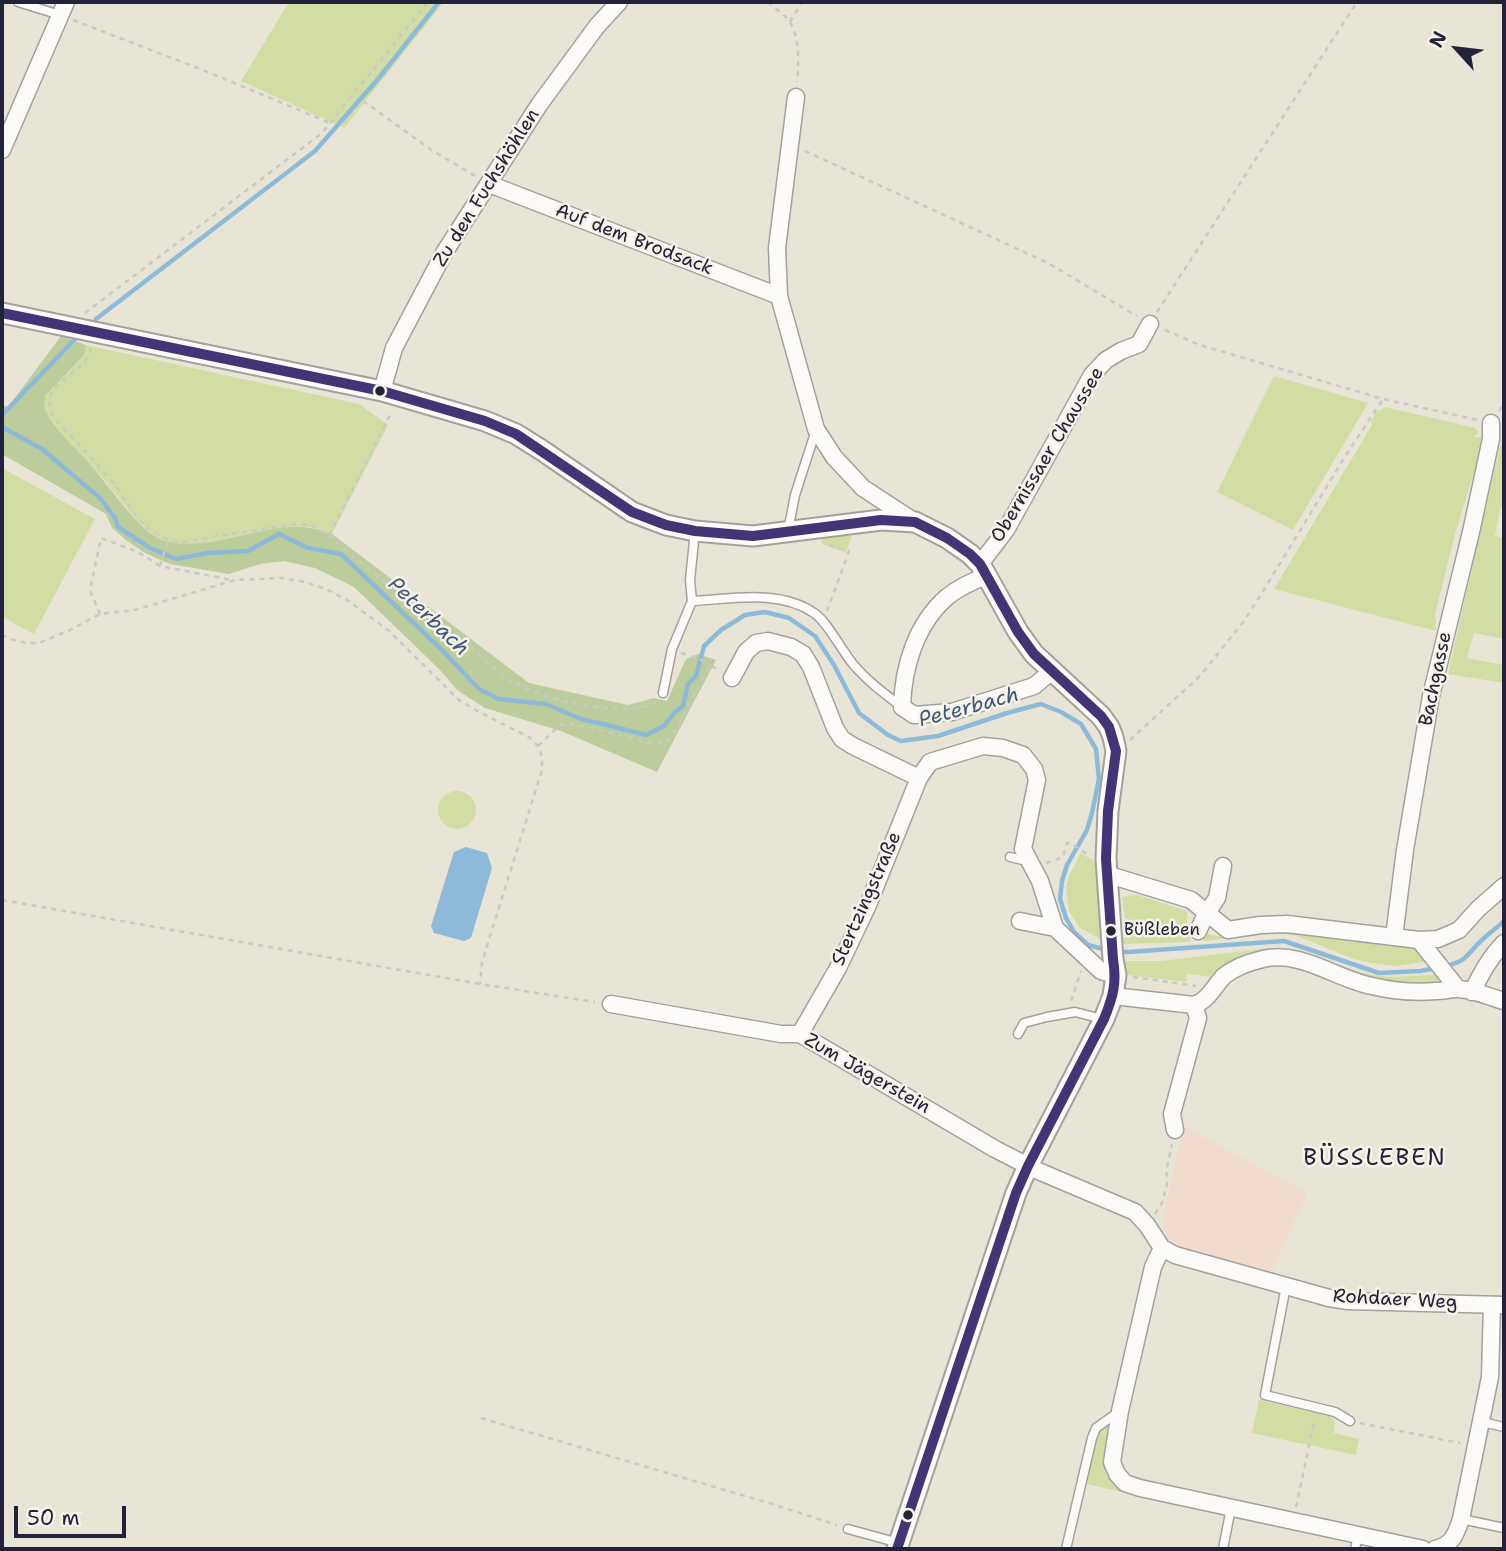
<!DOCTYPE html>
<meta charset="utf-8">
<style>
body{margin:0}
#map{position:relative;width:1506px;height:1551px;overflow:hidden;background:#e8e5d7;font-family:"Shantell Sans",sans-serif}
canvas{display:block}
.frame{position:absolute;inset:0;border:4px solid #22223b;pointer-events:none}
.north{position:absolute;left:1422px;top:14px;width:70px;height:70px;-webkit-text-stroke:5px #f7f3e8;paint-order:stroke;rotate:297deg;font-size:19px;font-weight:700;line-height:28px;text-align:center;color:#22223b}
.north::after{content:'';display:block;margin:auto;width:24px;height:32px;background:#22223b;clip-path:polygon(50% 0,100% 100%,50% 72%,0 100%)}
.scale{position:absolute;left:14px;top:1506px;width:112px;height:32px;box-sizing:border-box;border:4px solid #22223b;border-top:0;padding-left:9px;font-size:21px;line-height:24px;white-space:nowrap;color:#22223b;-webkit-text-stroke:5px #f7f3e8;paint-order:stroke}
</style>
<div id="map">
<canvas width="1506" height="1551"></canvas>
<div class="frame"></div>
<div class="north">N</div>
<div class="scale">50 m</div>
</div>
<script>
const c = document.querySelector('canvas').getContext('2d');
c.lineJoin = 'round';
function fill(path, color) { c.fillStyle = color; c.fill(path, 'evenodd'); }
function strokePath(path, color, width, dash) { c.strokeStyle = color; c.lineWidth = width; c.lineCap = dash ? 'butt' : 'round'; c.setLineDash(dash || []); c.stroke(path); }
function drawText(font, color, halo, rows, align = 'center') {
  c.font = font + ' "Shantell Sans",sans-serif'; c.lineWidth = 5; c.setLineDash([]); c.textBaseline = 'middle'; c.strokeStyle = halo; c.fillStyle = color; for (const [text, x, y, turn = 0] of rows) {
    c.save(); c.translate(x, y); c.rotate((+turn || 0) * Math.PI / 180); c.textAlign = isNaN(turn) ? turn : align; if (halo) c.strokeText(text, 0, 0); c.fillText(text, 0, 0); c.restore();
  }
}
fill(new Path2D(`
 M1183,1126L1307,1193L1272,1271L1173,1245L1165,1234L1163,1227L1166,1204Z`), '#f0dbcc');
fill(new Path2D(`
 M289,2H444L344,128L241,81Z
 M86,345L359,404L388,425L332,534L310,527L192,544H172L152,535L134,517L99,474L66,439L44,410L45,396L84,355Z
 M1274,376L1368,403L1293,530L1217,492Z
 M1386,407L1475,428L1479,432L1474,437H1482L1485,442L1480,467L1476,466L1455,534L1435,614L1436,631L1274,589L1372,425L1371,421L1376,412Z
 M1504,435V506H1501L1495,536L1504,538V639L1474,633L1467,658L1504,665V683L1448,674L1500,446H1503L1501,440Z
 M2,468L95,519L34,634L2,617Z
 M853,532L846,553L822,544L821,538Z
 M438 810a19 19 0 1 1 38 0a19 19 0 1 1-38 0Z
 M1081,853L1095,862L1102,940L1080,928L1069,911L1066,888L1069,876Z
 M1137,895L1187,911V930L1191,931L1190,942L1123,944V938L1126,937L1125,932L1127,931L1122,897Z
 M1281,930L1415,946L1430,961L1396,966L1371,963L1351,958L1300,937L1281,933L1203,941V933L1218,936Z
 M1269,948C1305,947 1334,966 1369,974C1390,979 1412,976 1434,975L1438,972L1442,984L1422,987L1370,979L1298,954L1214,977L1187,974L1186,982L1127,975L1125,961H1161Z
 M1259,1400L1330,1416L1335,1422L1334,1433L1359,1439L1356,1455L1252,1433Z
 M1110,1423C1104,1451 1096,1472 1122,1492L1087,1484L1096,1440L1101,1431Z`), '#d2dda4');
fill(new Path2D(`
 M61,336L86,345L84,355L45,396C45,402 43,407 46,412C55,429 74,447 87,461C108,484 126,513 150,533C184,560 251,528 291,527C306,526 318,529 332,534L529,683L628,705L654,698L667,701L686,659L698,654L716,660L657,772L561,731L485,708L457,690L439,669L354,587L315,568L284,561L260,564L229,574L170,564L145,553L126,540L112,528L106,514L2,454V405L8,407Z`), '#bccc9b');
fill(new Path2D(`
 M466,847L487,853L492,868L471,938L464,941L434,933L431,926L454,852Z`), '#8ebad9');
strokePath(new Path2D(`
 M96,319L315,151L378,79L439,2
 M2,415L76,338
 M2,427L42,449L100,498L115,518L118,527L150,548L176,559L208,553L248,551L279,534L308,548L341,554L442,650L479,689L499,699L546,704L581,719L607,725L646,735L664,726L674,713L683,706L688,684L696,676L704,646L721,630L745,615L765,612L789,618L815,636L834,665L859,713L888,735L901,741L938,736L1007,713L1041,704L1061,712L1081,724L1096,749L1099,779L1092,813L1087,830L1067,865L1062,881L1060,899L1066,918L1074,932L1088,945L1107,950
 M1119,952H1128L1284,941L1379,973L1420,971L1437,968
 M1445,966C1469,961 1466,954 1482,940C1489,933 1497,928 1504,921`), '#8ebad9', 4.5);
const service = new Path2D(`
 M18,2L60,15
 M788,531L795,495L816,430
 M692,601C731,599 780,589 814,613C827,621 842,651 853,664C867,681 885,694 902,707
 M663,693L672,649L692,601L690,580L695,531
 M1010,857L1027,861
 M1018,1034L1024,1023L1047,1017L1075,1012L1102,1019
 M1286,1286L1265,1395L1335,1412L1350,1421
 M1482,1422L1504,1427
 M1461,1519L1504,1528
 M848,1529L899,1543
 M1066,1549L1092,1438L1096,1428L1120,1411
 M1223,1549L1231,1508
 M1355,1549L1358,1535`);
const minor = new Path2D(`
 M796,97L777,248L779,296L816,429L834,457L863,488L915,522
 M2,150L66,2
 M489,184L779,296
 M382,391L394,348L444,253L539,105L597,26L619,2
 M980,564L1006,530L1092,375L1106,360L1121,351L1139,344L1150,324
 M986,576C973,581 958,588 947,597C916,624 903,667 902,707L914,715L952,712L1034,686L1052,671
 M732,678L746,652L756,643L768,641L791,647L803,654L811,667L835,728L842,739L853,746L919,778
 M1106,874L1191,900L1228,930L1260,925L1287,924L1419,940L1438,939L1459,930L1478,909L1504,886
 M1020,921L1055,928
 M1198,931L1206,914L1217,898L1223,866
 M1394,937L1405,850L1431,696L1471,532L1491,439V423
 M1419,940L1458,989
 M1472,992C1481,974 1490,957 1504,943
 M1113,996L1194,1005C1208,1001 1214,986 1224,976C1235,967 1250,962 1263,959C1301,950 1336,979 1372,986C1393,991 1414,993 1436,991C1443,991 1450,989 1457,989C1473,989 1489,997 1504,1001
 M611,1004L781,1034H800L995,1149L1036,1170L1135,1212L1147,1225L1162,1248L1175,1255L1329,1298L1348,1301L1504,1305
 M800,1034L838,968L868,905L919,778L930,762L983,746L1003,748L1023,755L1034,769L1037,780L1023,849L1040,881L1055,928L1101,971L1116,975
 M1175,1130L1172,1114L1198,1018L1194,1005
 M1162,1248L1153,1267L1120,1411L1112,1462L1117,1474L1125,1483L1140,1488L1423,1549
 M1435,1549C1452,1546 1456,1534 1461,1519L1490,1377L1492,1305`);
const tertiary = new Path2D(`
 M2,313L382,391L485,421L516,434L543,451L632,512L666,525L695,531L753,536L881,520L915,522L947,538L970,554L980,564L1018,632L1034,654L1101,716L1109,727L1113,737L1116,751L1108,811L1106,859L1113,959L1116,975L1113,996L1104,1019L1028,1166L1016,1193L897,1549`);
strokePath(service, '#a3a19d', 11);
strokePath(minor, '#a3a19d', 19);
strokePath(tertiary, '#a3a19d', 23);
strokePath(new Path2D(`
 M768,2C774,8 784,14 789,21C800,36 799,65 797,82
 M73,20L208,72L330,123
 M790,22L802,2
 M363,101L433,151L477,177
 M805,151L1048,263L1137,316
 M1157,312L1357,2
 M85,313L322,133L428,2
 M1165,330L1200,345L1383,399L1478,420
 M91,348C85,377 35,381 54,418L98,465L121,493L136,516L146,527L168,540L183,542L279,526L299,524L313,526L329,536C358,559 385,585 416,607C427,615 440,621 452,629C471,643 485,662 503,676C534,699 621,719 656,703
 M1499,411L1504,402
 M329,536L392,411
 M160,566L168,540
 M827,611L849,551L830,545
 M100,614L90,590L101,538L138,552L160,566L232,580
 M2,635L10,639L26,643H39L70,630L100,614L135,610L235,580L281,578L305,582L326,589L347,600L388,630L459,700L479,712L529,737L538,746L542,757V770L482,962L480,984
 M681,653L701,660L710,665
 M1130,740L1200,676L1244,621L1265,588L1346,455L1383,399
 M538,746L560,725L575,724L655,744L667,741L676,729L710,665L720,671
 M1046,863L1063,857L1067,843L1072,844L1090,856
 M2,900L480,984L595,1002
 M1133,977L1196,986
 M1071,1001L1081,971
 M1155,1214L1162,1203L1168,1180L1166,1172L1172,1144
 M481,1418L769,1503L837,1525
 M1360,1423L1460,1443
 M1296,1507L1315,1418`), '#c9c9c7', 2.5, [5, 5]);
strokePath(service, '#fcfbf9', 8);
strokePath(minor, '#fcfbf9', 16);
strokePath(tertiary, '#fcfbf9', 19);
strokePath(new Path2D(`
 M2,313L382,391L485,421L516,434L632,512L666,525L695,531L753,536L881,520L915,522L947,538L970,554L980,564L1018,632L1034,654L1101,716L1109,727L1116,751L1108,811L1106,859L1113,959C1117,983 1113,997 1104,1019L1028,1166L1016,1193L897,1549`), '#423475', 10);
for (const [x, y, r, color] of [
 [380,391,6,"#22223b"],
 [1111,931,6,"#22223b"],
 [908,1515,6,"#22223b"]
]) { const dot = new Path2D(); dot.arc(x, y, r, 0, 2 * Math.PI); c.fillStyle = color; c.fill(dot); strokePath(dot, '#f7f3e8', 2.5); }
drawText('17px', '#22223b', '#f7f3e8', [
 ["Büßleben",1124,931]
], 'left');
drawText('19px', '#22223b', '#f7f3e8', [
 ["Zu den Fuchshöhlen",487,188,-58],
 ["Auf dem Brodsack",634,240,21],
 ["Obernissaer Chaussee",1048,455,-59],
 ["Bachgasse",1436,679,-78],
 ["Stertzingstraße",867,899,-66],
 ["Zum Jägerstein",867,1074,30],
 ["Rohdaer Weg",1395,1300,3]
]);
drawText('italic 21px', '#3e577b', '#f7f3e8', [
 ["Peterbach",428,617,44],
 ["Peterbach",969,708,-15]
]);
c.letterSpacing = '2px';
drawText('23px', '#22223b', '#f7f3e8', [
 ["BÜSSLEBEN",1375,1159]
]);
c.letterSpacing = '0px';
</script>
